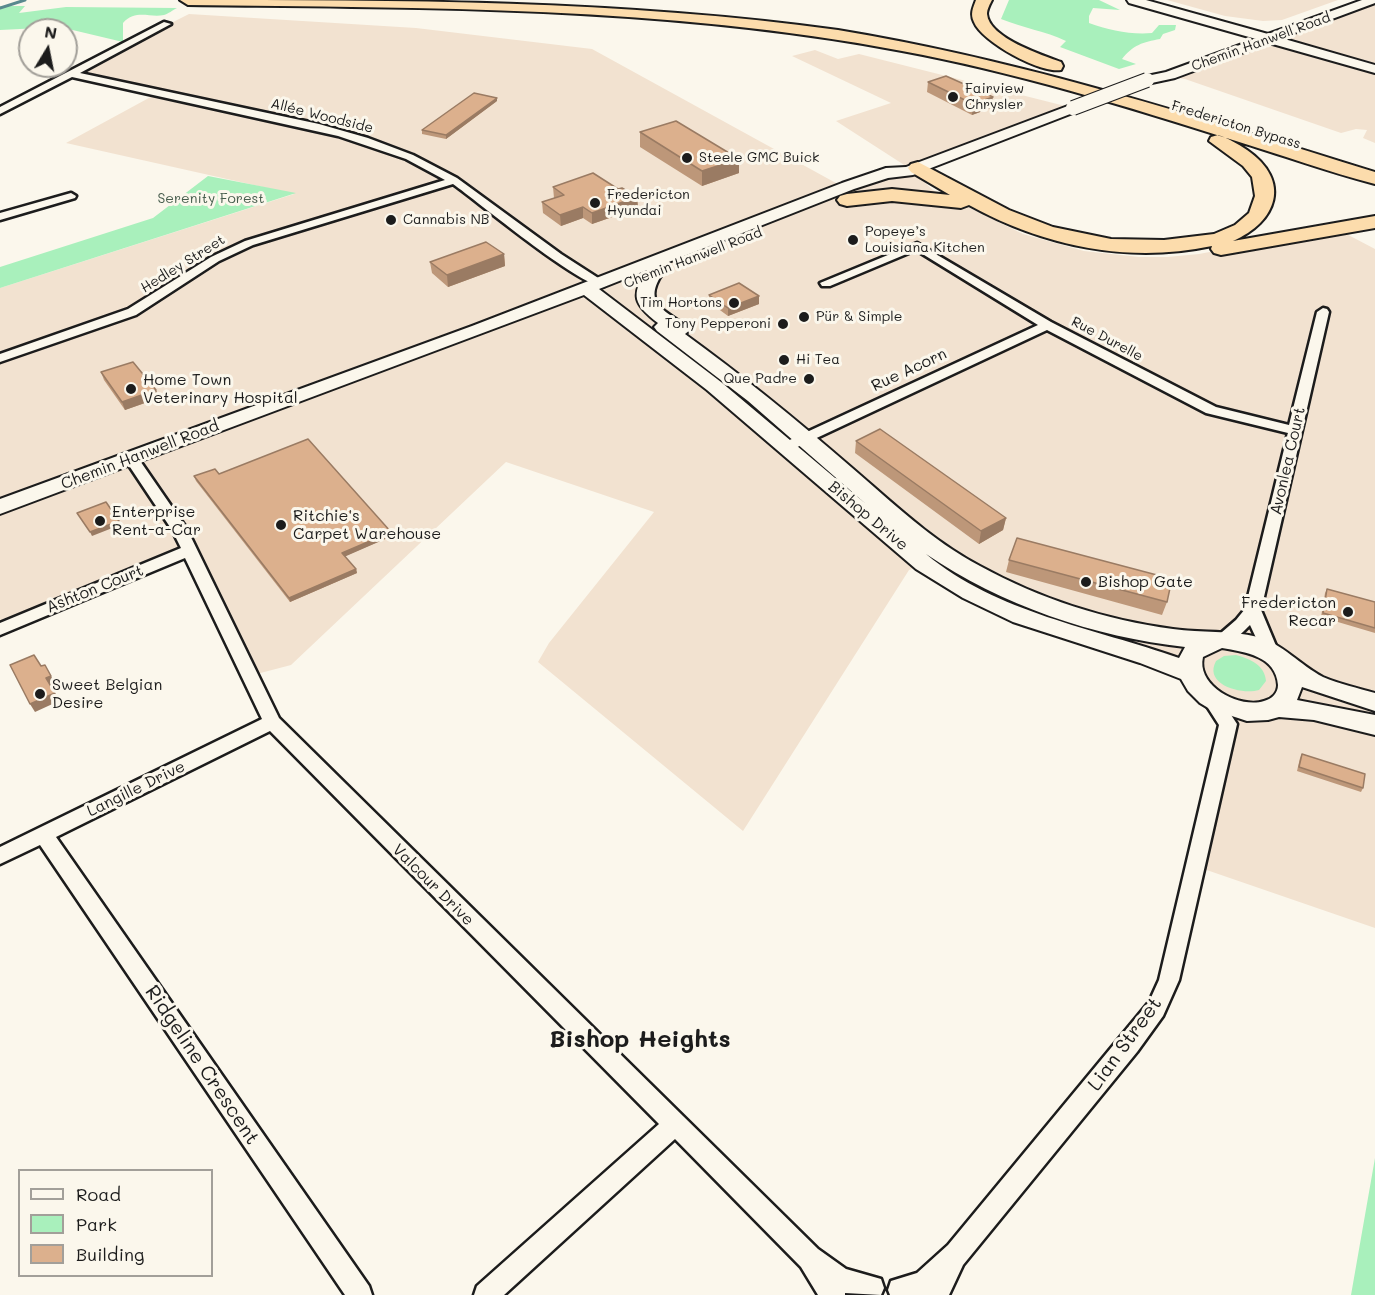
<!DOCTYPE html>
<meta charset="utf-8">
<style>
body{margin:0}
#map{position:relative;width:1375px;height:1295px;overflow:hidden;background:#fbf7ec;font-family:Mali,sans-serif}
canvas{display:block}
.legend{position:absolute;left:18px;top:1169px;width:195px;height:108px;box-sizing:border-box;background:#fbf7ec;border:2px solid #a29f99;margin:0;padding:8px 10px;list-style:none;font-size:18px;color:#1c1c1c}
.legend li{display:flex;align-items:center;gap:12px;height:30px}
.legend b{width:30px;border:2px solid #a29f99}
.north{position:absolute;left:18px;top:18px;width:60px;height:60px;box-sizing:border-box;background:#fbf7ec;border:2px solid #a29f99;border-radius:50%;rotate:10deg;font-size:16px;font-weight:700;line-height:24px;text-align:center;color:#1c1c1c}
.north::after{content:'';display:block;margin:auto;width:21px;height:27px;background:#1c1c1c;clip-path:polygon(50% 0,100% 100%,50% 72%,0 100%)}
</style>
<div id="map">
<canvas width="1375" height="1295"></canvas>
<ul class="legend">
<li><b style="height:8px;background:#fbf7ec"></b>Road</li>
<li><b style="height:16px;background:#a9f0bc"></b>Park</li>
<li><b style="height:16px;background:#dcb08d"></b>Building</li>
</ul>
<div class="north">N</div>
</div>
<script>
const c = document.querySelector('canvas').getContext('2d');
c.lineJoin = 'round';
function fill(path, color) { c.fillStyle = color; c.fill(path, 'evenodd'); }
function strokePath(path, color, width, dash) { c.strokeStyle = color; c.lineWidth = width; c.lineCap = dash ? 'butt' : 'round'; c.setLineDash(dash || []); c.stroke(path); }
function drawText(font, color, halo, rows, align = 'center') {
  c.font = font + ' Mali,sans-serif'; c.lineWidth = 6; c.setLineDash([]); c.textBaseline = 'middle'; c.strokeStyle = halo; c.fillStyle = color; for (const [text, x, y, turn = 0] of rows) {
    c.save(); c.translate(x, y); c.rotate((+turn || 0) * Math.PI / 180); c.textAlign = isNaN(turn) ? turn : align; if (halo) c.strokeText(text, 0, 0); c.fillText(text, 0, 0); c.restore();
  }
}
fill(new Path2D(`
 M1167,0H1338L1282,20L1263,21L1225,16Z
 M1375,3V143L1363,138L1367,130L1356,129L1341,133L1185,79L1172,77Z
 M189,14L416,28L592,49L845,188L911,170L933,190L1023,234L1084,251L1139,257H1167L1199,254L1335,228L1375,249V928L1195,866L1228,724L1198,686L1061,630L924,564L909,570L743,831L538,662L549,643L654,512L506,462L291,665L249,676L190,550L0,629V288L294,194L66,143L158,93L70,74Z
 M815,50L838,59L859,54L1073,108L912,170L836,121L891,103L792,56Z`), '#f2e2d0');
fill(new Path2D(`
 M1009,0H1099L1120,10L1093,8L1089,16V23C1109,30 1131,35 1152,33L1159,25H1176L1175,30L1163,34L1160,39C1143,42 1133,45 1122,59L1136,64L1119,69L1060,47L1066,41C1045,31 1023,28 1001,19Z
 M0,6H25L19,13L66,7L177,8C173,10 168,14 164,15C149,18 136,9 123,23V42L60,27L0,30Z
 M208,176L296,193L0,288V267L153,218Z
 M1236,655C1250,659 1265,665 1266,681L1259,690C1242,695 1203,685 1216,661L1224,656Z
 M1375,1158V1295H1351Z`), '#a9f0bc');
strokePath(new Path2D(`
 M0,8L25,0`), '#59898e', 3);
const street = new Path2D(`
 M164,22L171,24L80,73L319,124L368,138L413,155L457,178L561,254L606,283L604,286C584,290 477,201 453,184L253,245L219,261L136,315L0,362V354L128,309L211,257L245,241L445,180L406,159L338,136L72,77L0,114V107Z
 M71,193L76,196L75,198L0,220V213Z
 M917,243L1051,322L1216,407L1289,425L1317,312L1323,308L1327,309L1329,312L1261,610L1279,653L1277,657H1265L1250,625C1241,634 1229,647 1216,643L1214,639L1236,620L1245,609L1288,433L1206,413L1047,330L791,450H781L779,447L781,444L1038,325L916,250L830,286H822L820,283Z
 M131,454L136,455L187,529L279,718L818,1249L846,1269L881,1279L884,1288L881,1295L845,1293V1295H818L801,1267L675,1139L504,1295H474L477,1286L659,1124L270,731L56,837L369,1286L372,1295H345L40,845L0,864V847L262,719L185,558L0,635V623L181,548L172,530L124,458Z
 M1210,691L1216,692L1237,724L1179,980L1163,1016L1137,1052L963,1265L949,1295H890L888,1290L891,1281L917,1273L948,1245L1149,1002L1159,980L1219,725L1201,697L1204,692Z`);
const secondary = new Path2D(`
 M1127,0H1146L1268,34L1362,0H1375V3L1281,38L1375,65V73L1269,43L1175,78L1147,84L1142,83L1140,80L1142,77L1166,72L1256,39L1129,3Z
 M1073,104L1078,105L1080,108L1078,111L913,175L888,178L854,189L651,269H660L663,273C642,303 664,310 687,326L690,330L685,334C743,376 798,421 851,467C893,503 931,540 980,566C1040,599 1106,620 1173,629C1202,633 1229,630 1258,637C1283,644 1300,665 1323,677C1339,684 1358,688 1375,693V711L1302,687L1297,700L1375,715V735L1314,720L1279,717L1268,720L1247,721L1238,718L1210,709L1200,703L1188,691L1181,679L1140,663L1013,622L963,598L916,569L707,390L584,295L0,514V499L472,326L842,183L886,168L906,167ZM647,270C630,295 634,305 658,323L654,327L657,331L748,401L866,504L721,382L599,289ZM926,554C1001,605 1094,637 1185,647L1179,658C1094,628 997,613 926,554ZM1222,648C1245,652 1276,656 1278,685C1278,693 1272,699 1264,701C1240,709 1196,686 1203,657Z`);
const highway = new Path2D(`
 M180,0C400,0 621,0 838,30C1021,60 1198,117 1375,172V184C1328,172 1282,155 1236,141C1126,106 1015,72 902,51C666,6 427,8 188,5Z
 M976,0H992C990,4 987,9 987,14C989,38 1042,55 1061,62L1063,66L1061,70C1041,74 982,42 974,22C970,14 973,8 976,0Z
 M1218,135C1228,138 1238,144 1247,150C1292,181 1277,222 1233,241L1375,216V228L1221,255L1214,253L1211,249L1212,246C1128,264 1043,246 969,205L961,208L892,201L847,206L840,204L837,200L840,196L847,194L892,189L950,195L911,172L908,168L911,164L918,162L1009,210L1053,227L1111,239L1164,240L1214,234L1235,225L1249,213L1255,196L1252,177L1243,166L1209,141L1211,137Z`);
strokePath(street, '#1c1c1c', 5);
strokePath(secondary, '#1c1c1c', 4);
strokePath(highway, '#1c1c1c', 4);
fill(street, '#fbf7ec');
fill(secondary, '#fbf7ec');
fill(highway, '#fcdcac');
const secondaryBridge = new Path2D(`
 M1073,108L1147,80`);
strokePath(secondaryBridge, '#1c1c1c', 16, []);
strokePath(secondaryBridge, '#fbf7ec', 14);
fill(new Path2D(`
 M928,82L991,108L972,115L927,92Z
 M497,101L446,139L422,134V130Z
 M640,132L739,173L702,186L640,147Z
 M553,187L618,189L637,197L638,208L592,224L583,218L561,226L543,213L542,202L554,198Z
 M504,254L505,266L448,287L432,273L430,262Z
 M709,295L759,296V304L728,316L709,302Z
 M101,372L156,390L159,398L125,410L104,380Z
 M856,441L1006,518L1003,530L979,544L855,453Z
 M219,474L391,532L392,536L345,556L356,569L357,573L290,602L196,481L194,476Z
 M1009,560L1167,602L1162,615L1006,572Z
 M1327,589L1375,602V633L1321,617L1325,593Z
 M1302,754L1363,788L1361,792L1297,771L1300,758Z`), '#bd9779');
fill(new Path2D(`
 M993,97L991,108L972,115L973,104Z
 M497,98V101L446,139V135Z
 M739,159V173L702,186V171Z
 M637,197L638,208L592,224V213Z
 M583,207V218L561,226L560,215Z
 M504,254L505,266L448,287L447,275Z
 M759,296V304L728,316V308Z
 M156,390L159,398L125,410L122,402Z
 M1006,518L1003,530L979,544L981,531Z
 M119,521L120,525L92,536L90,532Z
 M391,532L392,536L344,557L342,553Z
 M356,569L357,573L290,602L289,598Z
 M51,676L55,684L51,687L46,678Z
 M55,693L59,701L35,712L30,704Z`), '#9a7b63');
const building = new Path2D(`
 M946,76L993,97L973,104L928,82Z
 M474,93L497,98L446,135L422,130Z
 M676,121L739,159L702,171L640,132Z
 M593,173L618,189L622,188L637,197L592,213L583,207L560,215L542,202L564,195L553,187Z
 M486,242L504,254L447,275L430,262Z
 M739,283L759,296L728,308L709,295Z
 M133,362L156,390L122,402L101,372Z
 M880,429L1006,518L981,531L856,441Z
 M308,439L391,532L342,553L356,569L289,598L194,476L215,469L219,474Z
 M106,502L119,521L90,532L77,513Z
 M1017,538L1172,579L1167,602L1009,560Z
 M1327,589L1375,602V628L1323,613Z
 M34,655L41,666L45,665L51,676L46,678L55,693L30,704L10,665Z
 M1302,754L1365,774L1363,788L1299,767Z`);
fill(building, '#dcb08d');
strokePath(building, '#9a7b63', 1.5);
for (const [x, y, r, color] of [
 [953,97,6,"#1c1c1c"],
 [687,158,6,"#1c1c1c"],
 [595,203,6,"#1c1c1c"],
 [391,220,6,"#1c1c1c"],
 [853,240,6,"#1c1c1c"],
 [734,303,6,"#1c1c1c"],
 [804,317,6,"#1c1c1c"],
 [783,324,6,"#1c1c1c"],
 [784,360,6,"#1c1c1c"],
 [809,379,6,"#1c1c1c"],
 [131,389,6,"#1c1c1c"],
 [100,521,6,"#1c1c1c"],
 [281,525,6,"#1c1c1c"],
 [1086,582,6,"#1c1c1c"],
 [1348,612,6,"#1c1c1c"],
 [40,694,6,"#1c1c1c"]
]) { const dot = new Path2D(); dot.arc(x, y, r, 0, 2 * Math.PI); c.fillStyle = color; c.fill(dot); strokePath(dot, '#fbf7ec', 2); }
drawText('14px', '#1c1c1c', '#fbf7ec', [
 ["Chemin Hanwell Road",1261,42,-20],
 ["Allée Woodside",322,116,14],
 ["Fredericton Bypass",1236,125,17],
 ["Chemin Hanwell Road",693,258,-21],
 ["Hedley Street",183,264,-32],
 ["Rue Durelle",1107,339,28]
]);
drawText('14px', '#1c1c1c', '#fbf7ec', [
 ["Fairview",965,89],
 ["Chrysler",965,105],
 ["Steele GMC Buick",699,158],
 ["Fredericton",607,195],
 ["Hyundai",607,211],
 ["Cannabis NB",403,220],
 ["Popeye’s",865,232],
 ["Louisiana Kitchen",865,248],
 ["Tim Hortons",722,303,"right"],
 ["Pür & Simple",816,317],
 ["Tony Pepperoni",771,324,"right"],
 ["Hi Tea",796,360],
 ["Que Padre",797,379,"right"]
], 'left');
drawText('14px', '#465c4c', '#fbf7ec', [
 ["Serenity Forest",211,199]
]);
drawText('16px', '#1c1c1c', '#fbf7ec', [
 ["Rue Acorn",909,370,-25],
 ["Chemin Hanwell Road",140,455,-21],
 ["Avonlea Court",1288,461,-77],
 ["Bishop Drive",868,516,40],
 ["Ashton Court",95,589,-22],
 ["Langille Drive",136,789,-26],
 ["Valcour Drive",433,885,45]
]);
drawText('16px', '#1c1c1c', '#fbf7ec', [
 ["Home Town",143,380],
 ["Veterinary Hospital",143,398],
 ["Enterprise",112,512],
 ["Rent-a-Car",112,530],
 ["Ritchie's",293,516],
 ["Carpet Warehouse",293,534],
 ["Bishop Gate",1098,582],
 ["Fredericton",1336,603,"right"],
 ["Recar",1336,621,"right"],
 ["Sweet Belgian",52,685],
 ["Desire",52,703]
], 'left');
drawText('20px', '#1c1c1c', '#fbf7ec', [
 ["Lian Street",1125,1044,-54],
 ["Ridgeline Crescent",202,1065,56]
]);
drawText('bold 24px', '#1c1c1c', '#fbf7ec', [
 ["Bishop Heights",640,1040]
]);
</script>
